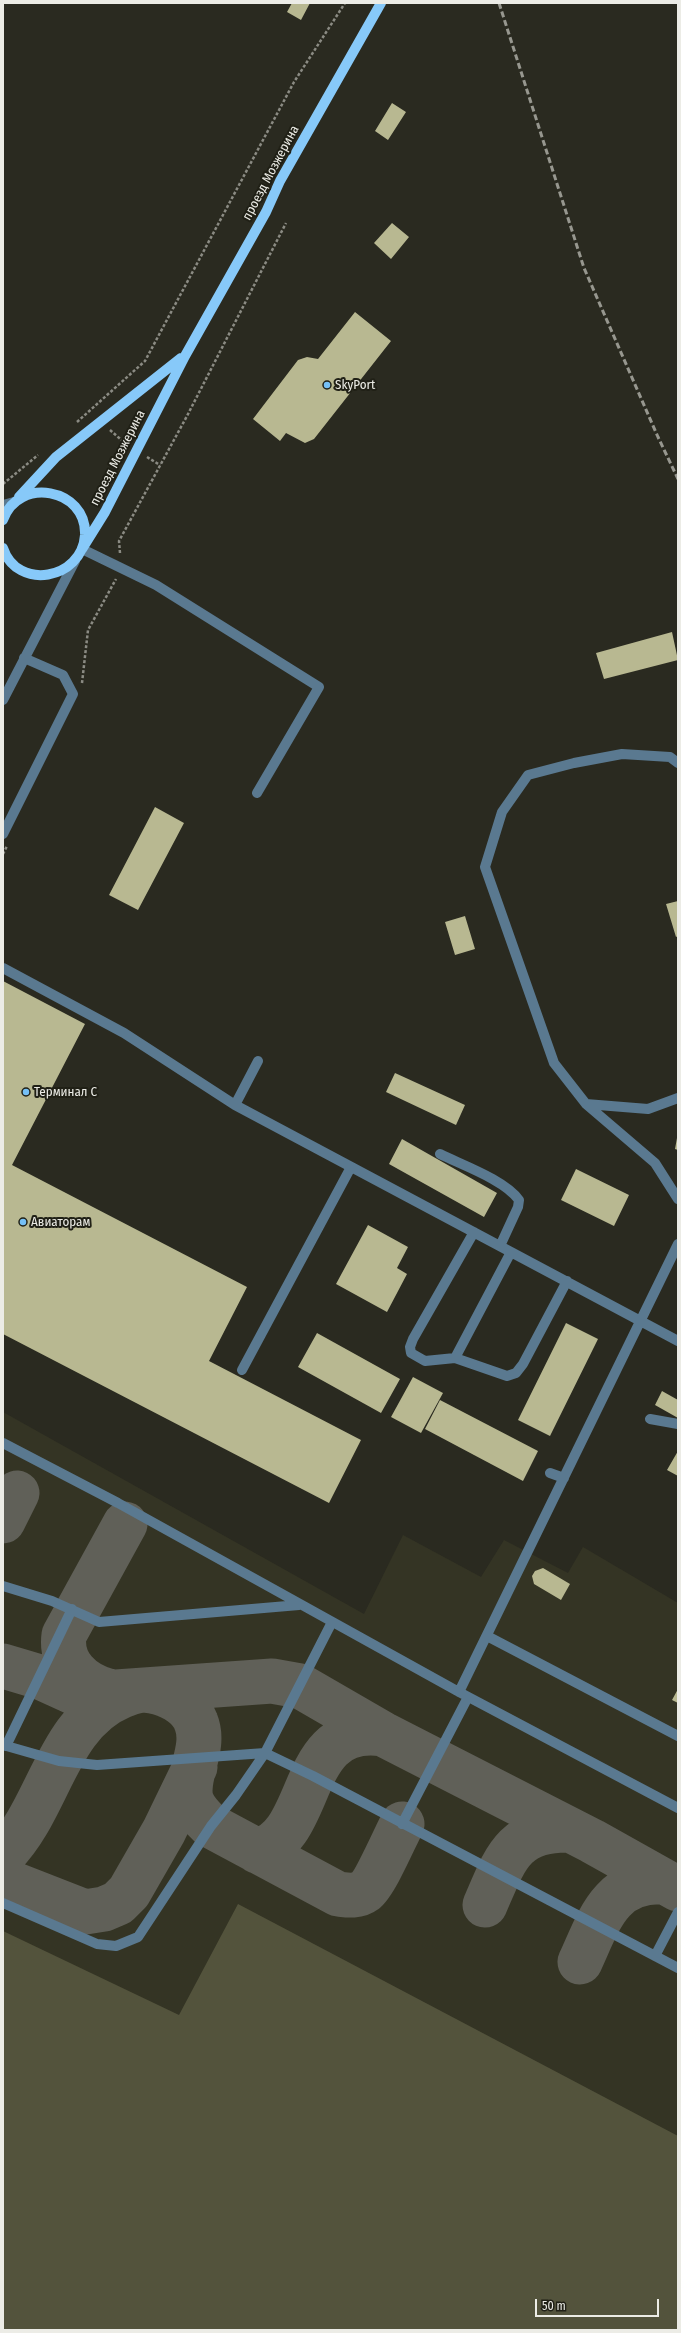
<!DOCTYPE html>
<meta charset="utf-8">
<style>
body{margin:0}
#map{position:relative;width:681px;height:2333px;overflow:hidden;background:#2a2a20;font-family:"Fira Sans Condensed",sans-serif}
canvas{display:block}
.frame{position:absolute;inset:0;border:4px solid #ecece6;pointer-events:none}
.scale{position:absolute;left:535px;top:2299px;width:124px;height:18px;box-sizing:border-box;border:2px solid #ecece6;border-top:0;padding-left:5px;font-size:12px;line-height:14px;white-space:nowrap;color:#ecece6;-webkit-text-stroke:3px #202016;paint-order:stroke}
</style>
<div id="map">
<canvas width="681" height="2333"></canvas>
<div class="frame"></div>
<div class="scale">50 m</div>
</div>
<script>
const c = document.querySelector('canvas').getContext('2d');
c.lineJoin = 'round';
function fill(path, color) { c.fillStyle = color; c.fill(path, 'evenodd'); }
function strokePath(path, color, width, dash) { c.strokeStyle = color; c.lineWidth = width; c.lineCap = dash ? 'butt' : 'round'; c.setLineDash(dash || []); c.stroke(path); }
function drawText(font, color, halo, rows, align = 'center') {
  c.font = font + ' "Fira Sans Condensed",sans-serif'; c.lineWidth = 4; c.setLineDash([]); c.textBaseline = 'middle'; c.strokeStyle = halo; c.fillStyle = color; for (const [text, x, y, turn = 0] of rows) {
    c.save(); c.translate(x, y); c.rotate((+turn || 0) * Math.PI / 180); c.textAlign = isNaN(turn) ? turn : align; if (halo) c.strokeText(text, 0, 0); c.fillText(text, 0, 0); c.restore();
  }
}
fill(new Path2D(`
 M3,1412L364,1614L403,1535L481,1577L504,1540L568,1573L583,1547L678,1603V2330H3Z`), '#343424');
fill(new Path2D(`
 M238,1904L678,2136V2330H3V1931L179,2015Z`), '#53533c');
strokePath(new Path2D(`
 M3,1521L17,1493
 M3,1666L40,1677L73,1692L88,1694L272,1681L300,1686L383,1734L592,1841L678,1889
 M108,1691C82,1684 60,1664 64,1635L125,1524
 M257,1851C318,1836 295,1721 383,1734
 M3,1855C50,1808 56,1723 122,1696C136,1690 145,1688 160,1693C175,1698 190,1706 196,1722C207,1749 183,1779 192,1802C196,1812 204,1819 211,1826L338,1894C347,1895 357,1897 365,1891C375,1884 395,1837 402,1824
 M3,1880L85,1912L104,1909L118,1903L129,1892L164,1831L195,1767
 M485,1905C505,1859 513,1829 569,1830
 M580,1962C599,1921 610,1879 664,1882`), '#606058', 45);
fill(new Path2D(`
 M292,3H310L301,20L287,12Z
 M392,103L406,112L388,140L375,131Z
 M392,223L409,237L391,259L374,243Z
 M355,312L391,341L314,439L305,443L286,433L280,441L253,419L298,360L307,357L318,359Z
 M672,632L678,660L604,679L596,653Z
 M155,807L184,823L138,910L109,895Z
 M678,901V936L676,937L666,904Z
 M465,916L475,949L455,955L445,922Z
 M3,981L85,1024L12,1165L247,1287L209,1361L361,1440L329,1503L3,1334Z
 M395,1073L465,1105L456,1125L386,1092Z
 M677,1138H678V1150L675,1149Z
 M402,1139L497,1193L484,1217L389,1164Z
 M576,1169L629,1195L614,1226L561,1200Z
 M368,1225L408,1247L397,1268L407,1274L387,1312L336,1284Z
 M566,1323L598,1339L550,1436L518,1420Z
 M317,1333L400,1379L381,1413L298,1367Z
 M413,1377L443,1393L421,1433L391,1417Z
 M662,1391L678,1400V1418L655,1405Z
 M440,1400L538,1451L523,1481L425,1429Z
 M678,1451V1476L667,1470Z
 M543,1568L570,1584L561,1600L534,1584L532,1576L535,1571Z
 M678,1689V1703L672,1700Z`), '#b8b891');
strokePath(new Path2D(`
 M77,422L145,361L294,82L345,3
 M110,430L126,444
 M147,457L160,465
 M3,484L38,455
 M120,553L119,541L187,416L286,223
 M82,683L88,630L116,579
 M3,854L7,846`), '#8b8b83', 2.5, [3, 2]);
strokePath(new Path2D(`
 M3,505L14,502
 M82,549L156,585L319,687L257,793
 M3,700L75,561
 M678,763L670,757L622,754L574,763L528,775L502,812L485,867L554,1063L586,1104L655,1163L678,1199
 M3,834L73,694L63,675L24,658
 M3,968L124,1033L235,1105L678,1341
 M586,1104L648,1109L678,1098
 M235,1105L258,1061
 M440,1154C462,1165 505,1180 519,1200L518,1207L500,1246
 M474,1232L413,1339L410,1347L411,1353L425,1361L455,1358L511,1252
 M455,1358L507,1376L516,1373L523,1364L567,1281
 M242,1370L351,1167
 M650,1419L678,1424
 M3,1443L118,1503L459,1692L678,1808
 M550,1473L564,1478
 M3,1586L52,1601L99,1622L299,1605
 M487,1636L678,1736
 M459,1692L678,1244
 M3,1745L59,1761L97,1765L265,1753L313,1776L678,1968
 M6,1746L72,1609
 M402,1824L468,1697
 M3,1903L97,1944L116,1946L138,1937L211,1826L236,1795L265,1753L332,1622
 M655,1956L678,1912`), '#5a7990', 10);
strokePath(new Path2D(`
 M19,497L56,457L181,358
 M3,520C18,476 87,488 85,535C82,580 17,591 3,548
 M82,549L105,512L185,356L266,212L280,181L381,3`), '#87c9f9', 10);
strokePath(new Path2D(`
 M499,3L584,268L658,437L678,479`), '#97978f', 3, [6, 3]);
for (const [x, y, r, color] of [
 [327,385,4,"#75c0f6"],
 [26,1092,4,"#75c0f6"],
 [23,1222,4,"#75c0f6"]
]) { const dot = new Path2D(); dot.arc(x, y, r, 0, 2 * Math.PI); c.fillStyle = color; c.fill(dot); strokePath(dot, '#202016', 1.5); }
drawText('13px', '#ecece6', '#202016', [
 ["проезд Мозжерина",271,173,-62],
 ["проезд Мозжерина",118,458,-63]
]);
drawText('13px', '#ecece6', '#202016', [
 ["SkyPort",335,385],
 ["Терминал С",34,1092],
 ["Авиаторам",31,1222]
], 'left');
</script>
